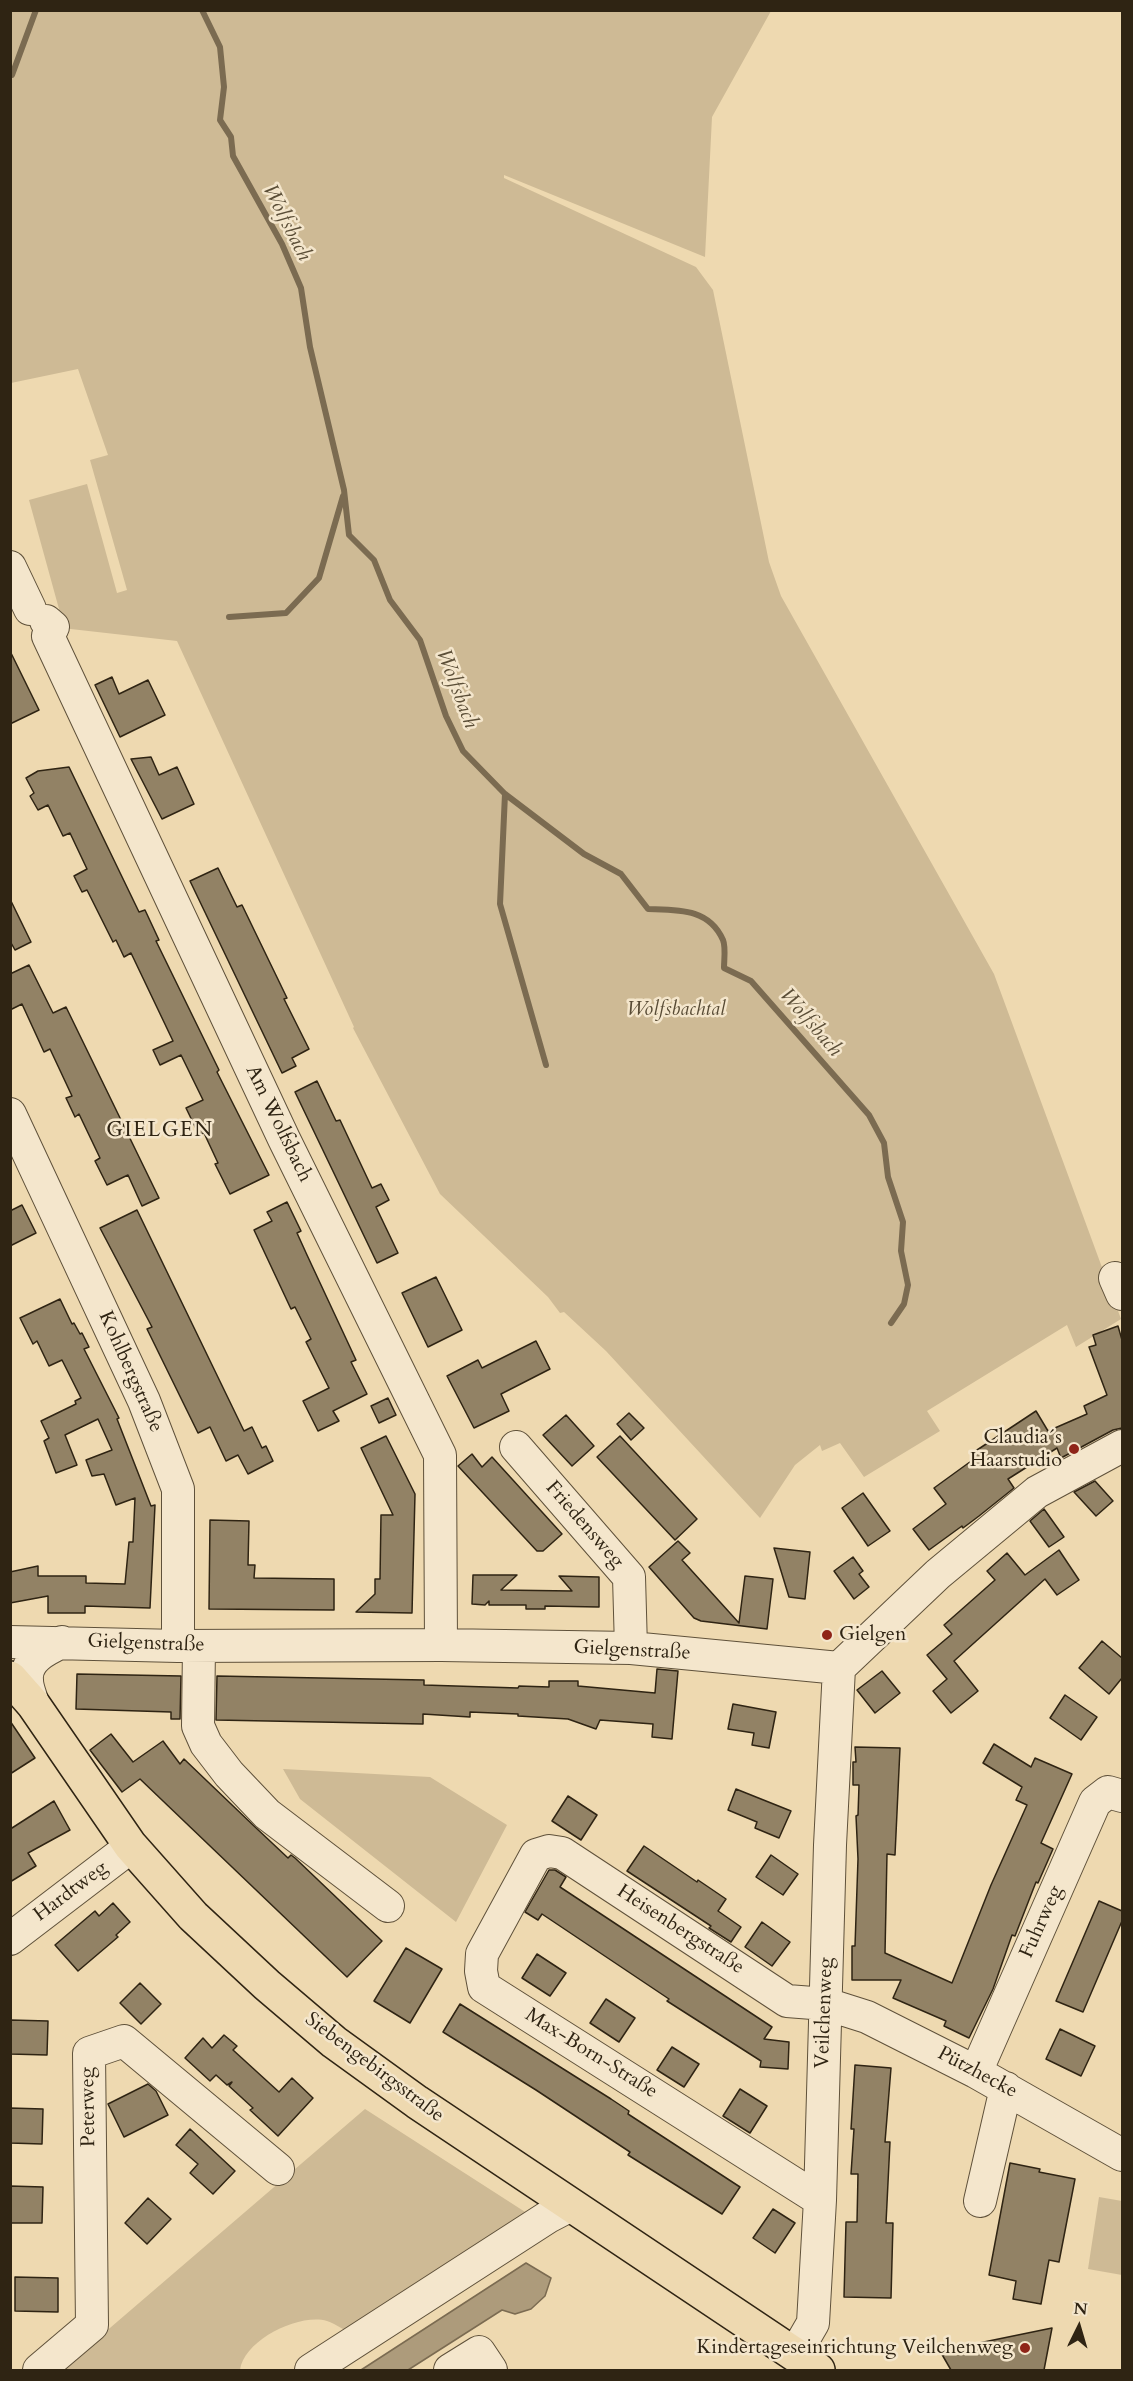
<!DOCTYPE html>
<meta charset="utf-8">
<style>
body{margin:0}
#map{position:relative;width:1133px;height:2381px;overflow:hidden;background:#eed9b0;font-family:Cardo,serif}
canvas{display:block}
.frame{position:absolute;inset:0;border:12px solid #2f2413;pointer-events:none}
.north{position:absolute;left:1049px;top:2297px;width:60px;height:60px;-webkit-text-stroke:4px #f4e6cc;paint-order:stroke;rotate:5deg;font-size:16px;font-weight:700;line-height:24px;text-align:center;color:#2f2413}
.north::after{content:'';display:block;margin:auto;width:21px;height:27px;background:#2f2413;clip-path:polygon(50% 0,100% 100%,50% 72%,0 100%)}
</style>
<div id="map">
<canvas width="1133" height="2381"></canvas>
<div class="frame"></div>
<div class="north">N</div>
</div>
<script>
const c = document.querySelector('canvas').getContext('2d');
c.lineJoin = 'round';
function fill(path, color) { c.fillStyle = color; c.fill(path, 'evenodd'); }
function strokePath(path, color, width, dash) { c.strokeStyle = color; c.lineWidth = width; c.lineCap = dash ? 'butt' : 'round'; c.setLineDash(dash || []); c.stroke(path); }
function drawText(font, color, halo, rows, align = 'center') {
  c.font = font + ' Cardo,serif'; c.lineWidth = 5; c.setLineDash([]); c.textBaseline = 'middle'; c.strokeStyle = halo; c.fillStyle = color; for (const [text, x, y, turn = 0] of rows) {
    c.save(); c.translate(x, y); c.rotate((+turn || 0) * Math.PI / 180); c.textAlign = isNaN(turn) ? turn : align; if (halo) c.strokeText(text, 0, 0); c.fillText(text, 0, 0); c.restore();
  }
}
fill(new Path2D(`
 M11,11H771L712,117L705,257L504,175V178L696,267L713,290L769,562L781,596L994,974L1121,1319L1076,1347L1067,1325L927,1411L940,1431L864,1477L840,1443L822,1451L820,1445L795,1465L760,1518L606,1351L564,1312L560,1313L548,1297L440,1194L353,1028L354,1027L177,641L53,627L59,609L29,500L87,484L117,593L127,590L90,460L108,455L78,369L11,383Z
 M283,1769L430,1777L507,1825L456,1922L300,1799Z
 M365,2109L533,2217L352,2334C344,2330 336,2324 327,2321C299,2313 244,2340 240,2370H61Z
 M1099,2197L1122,2201V2275L1088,2269Z`), '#ceba95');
const water = new Path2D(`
 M526,2263L551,2278L545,2296L531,2309L515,2314L502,2310L408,2370H361Z`);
fill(water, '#ad9b7b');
strokePath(water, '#7b6b51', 1.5);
strokePath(new Path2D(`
 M202,10L220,47L224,87L220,120L231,137L233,156L282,244L301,288L310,347L344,490L349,535L374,560L390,600L420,640L446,716L463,751L505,794L584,854L621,874L648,909C678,910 709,908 723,940C726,947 724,960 724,968L751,981L869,1115L884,1143L888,1177L903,1222L901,1251L908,1285L904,1304L891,1323
 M12,75L36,10
 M229,617L286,613L319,578L343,496
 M505,794L500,904L546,1065`), '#7b6b51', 6);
const building = new Path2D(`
 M10,651L39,710L10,724Z
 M112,677L119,694L148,680L165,715L120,737L95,685Z
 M151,757L159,775L177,767L194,804L162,819L131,759Z
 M69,767L139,912L145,910L159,940L156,941L219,1070L217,1072L269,1175L230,1194L215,1164L218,1163L204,1133L199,1135L186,1108L203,1100L181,1055L160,1065L153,1050L173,1041L131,953L124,957L116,940L113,942L87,890L82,892L74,876L87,869L70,833L63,836L48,805L38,810L30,796L34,793L26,778L38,771Z
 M218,868L237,907L242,905L287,998L284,999L309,1049L292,1058L296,1066L282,1073L190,881Z
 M10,899L31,942L15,950L10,941Z
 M29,965L53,1013L66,1007L159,1198L142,1206L128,1175L107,1185L95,1161L100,1158L79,1114L75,1117L66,1098L72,1096L50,1049L44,1052L22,1004L10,1010V974Z
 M317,1081L336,1121L340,1120L372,1188L381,1184L389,1200L376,1207L398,1253L377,1263L295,1092Z
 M287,1202L301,1231L297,1233L307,1255L356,1360L351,1362L367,1394L333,1411L339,1421L318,1431L303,1401L329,1388L306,1342L311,1339L295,1307L291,1309L254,1230L272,1221L267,1212Z
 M22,1205L36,1233L10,1246V1211Z
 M137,1210L244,1431L252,1427L262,1448L266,1446L273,1461L248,1474L238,1455L226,1461L210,1427L198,1433L147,1329L152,1327L100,1228Z
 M436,1277L462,1330L428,1347L402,1293Z
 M60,1299L72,1324L74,1323L80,1334L82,1333L89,1347L84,1349L119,1418L117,1419L151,1506L155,1505L150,1608L85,1606V1613H48V1596L10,1603V1572L38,1566V1576H86V1583L125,1584L129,1542H133L135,1498L116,1505L104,1474L92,1476L86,1460L112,1450L98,1419L65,1435L77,1465L56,1473L44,1441L49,1438L41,1421L76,1404L75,1401L81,1398L62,1360L49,1366L37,1341L33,1344L20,1318Z
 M1118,1326L1122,1340V1428L1113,1430L1061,1458L1057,1448L1027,1467L1008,1479L1014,1488L979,1516L963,1528L962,1526L929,1550L913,1529L946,1504L934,1488L974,1459L971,1454L1036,1411L1048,1431L1087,1414L1084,1406L1107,1395L1089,1347L1096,1345L1093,1335Z
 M536,1341L550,1369L501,1394L509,1411L474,1428L447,1376L478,1360L482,1368Z
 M388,1398L396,1415L379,1423L371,1406Z
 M629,1413L644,1428L631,1440L617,1424Z
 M566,1415L594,1446L572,1466L543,1435Z
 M386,1436L415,1494L412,1613L356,1612L375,1594V1579H380L381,1515H393L361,1448Z
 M620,1436L697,1519L675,1540L597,1457Z
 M472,1454L482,1467L492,1457L562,1534L543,1551H537L458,1466Z
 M1095,1481L1113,1501L1096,1516L1074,1492Z
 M863,1493L890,1531L868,1546L842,1508Z
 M1044,1509L1064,1537L1049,1547L1030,1521Z
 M210,1520L249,1521L248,1565H255L254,1578L334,1579V1610L209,1609Z
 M678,1541L690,1553L682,1560L739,1623L745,1576L773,1579L767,1629L701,1621L694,1618L649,1567Z
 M774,1548L810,1552L805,1599L789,1597Z
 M1059,1550L1079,1580L1057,1595L1045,1579L954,1661L978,1691L951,1713L933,1691L947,1679L927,1655L952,1634L944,1625L995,1580L987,1571L1007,1553L1025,1575Z
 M853,1557L863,1571L859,1574L869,1587L854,1599L834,1571Z
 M473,1575H517L501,1590L572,1591L559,1576L599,1577V1607L545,1606V1609H526V1605H489V1601L485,1605L472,1604Z
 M1102,1641L1122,1658V1678L1109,1694L1079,1668Z
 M657,1669L678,1671L672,1739L652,1737L653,1724L600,1720L596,1729L568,1719L518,1716V1714L470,1712V1717L423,1714V1724L216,1720L217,1676L424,1680V1685L518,1688L519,1686L549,1687V1681H578V1686L655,1693Z
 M882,1671L900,1693L875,1713L857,1690Z
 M77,1674L181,1676L180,1719H171V1712L76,1709Z
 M1065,1695L1097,1717L1081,1740L1050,1718Z
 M733,1704L776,1712L769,1748L752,1745L754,1733L728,1729Z
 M10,1721L35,1758L10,1774Z
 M111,1734L133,1762L163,1741L180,1764L184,1759L254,1826L288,1858L291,1855L295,1858L382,1941L347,1977L140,1779L122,1792L90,1750Z
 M994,1744L1031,1767L1035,1758L1072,1774L1041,1843L1053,1849L1038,1883L1036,1882L1015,1936L1012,1935L993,1989L969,2038L944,2026L946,2021L893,1998L901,1980H852V1946H855L858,1859L856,1816L858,1815L859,1785H853V1762H856L855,1747L900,1748L895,1855L887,1854L885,1953L952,1983L991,1885L1027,1805L1016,1800L1022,1787L983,1763Z
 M736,1789L791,1811L779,1838L755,1828L757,1822L728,1810Z
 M568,1796L597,1815L581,1840L552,1821Z
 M54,1801L70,1830L28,1853L36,1866L10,1882V1826L12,1828Z
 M644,1846L697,1882L698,1880L726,1899L718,1911L741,1927L731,1942L709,1928L711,1926L627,1871Z
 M771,1855L798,1874L783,1895L756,1877Z
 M549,1870H555L566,1877L560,1887L772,2027L764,2039L789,2042L788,2069L760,2067L761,2061L667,2001L669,1999L542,1914L538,1920L525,1912Z
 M1099,1901L1122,1911V1921L1083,2012L1056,2001Z
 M113,1903L130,1922L116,1935L118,1937L78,1971L55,1945L95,1911L99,1916Z
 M762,1922L790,1942L772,1966L745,1947Z
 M406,1948L442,1969L410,2023L374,2001Z
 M537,1954L566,1973L550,1996L522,1978Z
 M140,1983L161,2004L141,2024L120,2003Z
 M606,1999L635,2018L619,2042L590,2023Z
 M460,2004L611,2099L629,2111L628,2114L740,2187L722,2214L628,2155L630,2152L536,2090L443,2032Z
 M10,2020L48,2021L47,2055L10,2054Z
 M1060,2029L1095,2046L1081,2076L1046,2059Z
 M224,2035L237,2046L233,2050L279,2092L292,2078L313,2098L278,2136L250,2110L253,2108L229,2086L232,2082L227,2085L216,2075L210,2081L185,2058L203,2038L212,2048Z
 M672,2047L699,2064L684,2087L657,2070Z
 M855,2065L891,2068L885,2142H890L886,2223H893L891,2298L844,2297L846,2222H857L858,2174H851L854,2129H851Z
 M148,2084L156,2091L168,2115L124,2137L108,2104Z
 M740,2089L767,2106L750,2133L723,2116Z
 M10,2108L43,2109L42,2144L10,2143Z
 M190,2129L235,2171L213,2194L190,2173L198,2164L176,2145Z
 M1010,2163L1040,2169L1039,2172L1075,2179L1059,2262L1049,2260L1041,2304L1013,2299L1016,2281L989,2275Z
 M10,2186L43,2187L42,2223H10Z
 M148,2198L171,2219L147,2244L125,2223Z
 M773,2209L795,2223L775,2253L753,2238Z
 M15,2277L58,2278V2312L15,2311Z
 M1052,2328L1044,2370H951L940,2351Z`);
fill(building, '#928265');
strokePath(building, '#2f2413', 1.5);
const minor = new Path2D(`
 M10,567L30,609
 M46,621L53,627L48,636L284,1139L440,1455L441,1645
 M10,1114L144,1401L178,1489V1646
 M1115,1278L1122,1294
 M516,1447L629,1577L631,1648
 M10,1642L178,1646L441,1645L631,1648L839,1668L938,1574L1037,1492L1122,1446
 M199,1646L198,1726L206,1744L229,1774L267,1814L388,1906
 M33,1704C31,1696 27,1688 27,1680C25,1659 47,1649 62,1642
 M10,1939L120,1855L130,1845
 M976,2072L1095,1802L1108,1792L1122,1796
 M820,2200L484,1987L481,1971L482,1954L536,1855L549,1851L562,1853L787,2001L826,2004L867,2017L976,2072L1122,2155
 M980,2201L1006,2088
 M795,2354L813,2323L820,2200L830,1845L839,1668
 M39,2370L92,2325L89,2053L124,2041L278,2169
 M311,2370L548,2217L571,2205
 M450,2370L479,2352L491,2370`);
const major = new Path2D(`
 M10,1678L33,1704L130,1845L193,1916L267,1985L334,2042L417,2102L818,2370`);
strokePath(minor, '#5f513a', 34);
strokePath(major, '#2f2413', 36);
strokePath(minor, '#f4e6cc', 32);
strokePath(major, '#eed9b0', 33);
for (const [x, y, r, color] of [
 [1074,1449,6,"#8f2418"],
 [827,1635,6,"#8f2418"],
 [1025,2348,6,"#8f2418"]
]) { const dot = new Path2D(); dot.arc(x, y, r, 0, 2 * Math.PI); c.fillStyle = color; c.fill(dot); strokePath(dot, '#f4e6cc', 2); }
drawText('italic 20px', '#574a34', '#f4e6cc', [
 ["Wolfsbachtal",676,1010]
]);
drawText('20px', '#2f2413', '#f4e6cc', [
 ["Am Wolfsbach",278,1124,64],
 ["Kohlbergstraße",130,1372,66],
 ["Friedensweg",584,1525,49],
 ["Gielgenstraße",146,1644,2],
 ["Gielgenstraße",632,1651,3],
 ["Hardtweg",71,1892,-37],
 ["Fuhrweg",1042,1922,-66],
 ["Heisenbergstraße",680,1930,33],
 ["Veilchenweg",825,2013,-88],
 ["Max-Born-Straße",591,2054,32],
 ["Siebengebirgsstraße",374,2068,37],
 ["Pützhecke",977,2073,28],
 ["Peterweg",89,2107,-91]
]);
drawText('20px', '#2f2413', '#f4e6cc', [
 ["Claudia´s",1062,1438],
 ["Haarstudio",1062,1461],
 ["Gielgen",839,1635,"left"],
 ["Kindertageseinrichtung Veilchenweg",1013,2348]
], 'right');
drawText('italic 21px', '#5b4e37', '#f4e6cc', [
 ["Wolfsbach",286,223,63],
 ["Wolfsbach",456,689,69],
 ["Wolfsbach",810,1023,49]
]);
c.letterSpacing = '1.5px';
drawText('21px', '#2f2413', '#f4e6cc', [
 ["GIELGEN",160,1131]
]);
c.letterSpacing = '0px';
</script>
